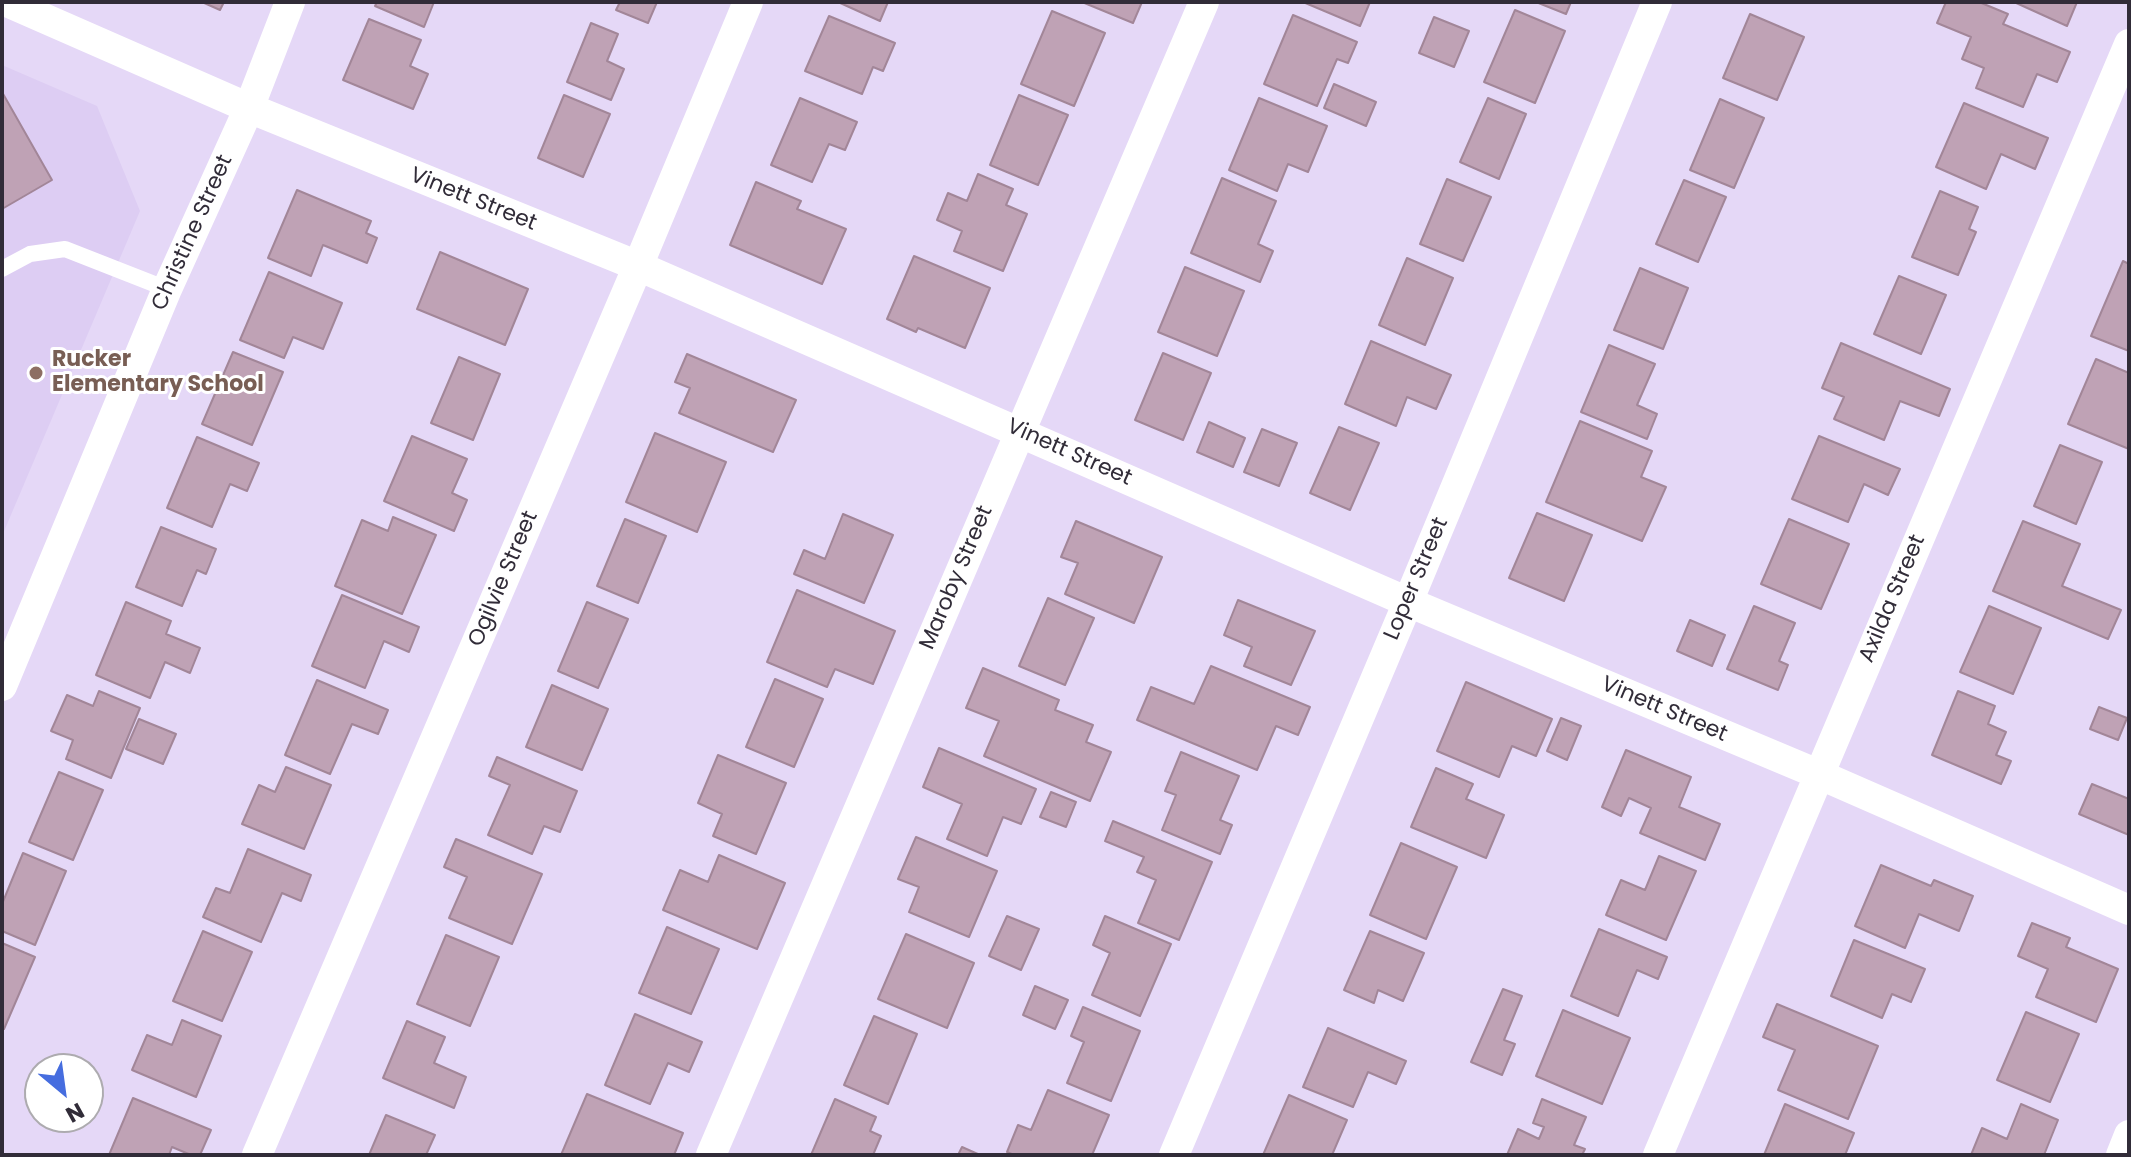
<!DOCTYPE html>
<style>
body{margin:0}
#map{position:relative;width:2131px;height:1157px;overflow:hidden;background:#e5d8f7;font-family:Poppins,sans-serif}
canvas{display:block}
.frame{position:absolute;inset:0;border:4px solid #312c38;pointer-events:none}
.north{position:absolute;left:24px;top:1053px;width:80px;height:80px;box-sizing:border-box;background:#fff;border:2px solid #adabaf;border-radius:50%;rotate:151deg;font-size:22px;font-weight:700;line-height:32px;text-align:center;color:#312c38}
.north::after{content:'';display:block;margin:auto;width:28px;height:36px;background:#466ddf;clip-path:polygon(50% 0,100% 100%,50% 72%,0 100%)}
</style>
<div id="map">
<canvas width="2131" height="1157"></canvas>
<div class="frame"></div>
<div class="north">N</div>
</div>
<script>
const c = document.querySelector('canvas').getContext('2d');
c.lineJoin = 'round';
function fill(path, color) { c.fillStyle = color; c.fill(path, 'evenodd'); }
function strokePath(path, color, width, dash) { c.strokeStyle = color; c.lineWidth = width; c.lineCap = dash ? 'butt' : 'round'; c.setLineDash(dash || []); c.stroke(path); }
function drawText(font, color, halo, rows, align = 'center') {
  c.font = font + ' Poppins,sans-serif'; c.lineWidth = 6; c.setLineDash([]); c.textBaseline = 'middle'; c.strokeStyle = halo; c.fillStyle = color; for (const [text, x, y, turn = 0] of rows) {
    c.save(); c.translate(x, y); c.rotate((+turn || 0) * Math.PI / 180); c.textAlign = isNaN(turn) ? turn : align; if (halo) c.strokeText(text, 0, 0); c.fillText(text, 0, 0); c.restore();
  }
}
fill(new Path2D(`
 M2,65L97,106L140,211L2,536Z`), '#ddcdf3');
const building = new Path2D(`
 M202,2H224L220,10Z
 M377,2H434L424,27L375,6Z
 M620,2H657L648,23L616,10Z
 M838,2H888L880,21Z
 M1082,2H1142L1133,23Z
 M1303,2H1370L1360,26Z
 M1536,2H1571L1566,14Z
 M1946,2H1979L2008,14L2003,24L2070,52L2057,82L2037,74L2023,107L1976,88L1984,68L1962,59L1971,37L1937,23Z
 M2014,2H2077L2067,26Z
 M1515,10L1565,31L1535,103L1484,82Z
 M1052,11L1105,33L1074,106L1021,84Z
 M1750,14L1804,37L1777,100L1723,78Z
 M1293,15L1357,42L1348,63L1337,59L1317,106L1264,84Z
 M829,16L895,43L883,71L873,67L862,94L805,71Z
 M1434,17L1469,31L1454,67L1419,53Z
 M369,19L421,40L410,66L428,74L413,109L343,80Z
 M591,23L618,34L607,61L624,69L611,100L567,82Z
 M1334,84L1376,102L1366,126L1324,108Z
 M2,92L52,180L2,209Z
 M564,95L610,114L583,177L538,158Z
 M1019,95L1068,115L1038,185L990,165Z
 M800,98L857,122L845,150L829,144L812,182L771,165Z
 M1259,98L1327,126L1308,172L1288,164L1277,191L1229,170Z
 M1488,98L1526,114L1499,179L1460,162Z
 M1720,99L1764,118L1734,188L1690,170Z
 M1964,103L2048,138L2035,169L2001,154L1986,189L1936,167Z
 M978,174L1013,189L1006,205L1027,214L1003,271L954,251L962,231L937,220L948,193L967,201Z
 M1222,178L1276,201L1258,244L1273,251L1260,282L1191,253Z
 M1447,179L1491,197L1463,261L1420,244Z
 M1684,180L1726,197L1698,262L1656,244Z
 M756,182L801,201L797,209L846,229L822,284L730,245Z
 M297,190L371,221L366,233L377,238L367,263L323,245L311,276L268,258Z
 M1940,191L1978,207L1969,229L1976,232L1958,275L1912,257Z
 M440,252L528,289L505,345L417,309Z
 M914,256L990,288L965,348L918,328L916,332L887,319Z
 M1407,258L1453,278L1425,345L1379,325Z
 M2123,261L2129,264V351L2091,336Z
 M1185,267L1244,291L1217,356L1158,332Z
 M1640,268L1688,288L1663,349L1614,330Z
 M269,272L342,303L323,349L293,337L284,358L240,340Z
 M1899,276L1946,295L1921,354L1874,334Z
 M1371,341L1451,375L1436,409L1407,397L1396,426L1345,404Z
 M1841,343L1950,389L1939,416L1900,401L1884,440L1834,419L1844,397L1822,388Z
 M1609,345L1655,364L1637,405L1657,414L1647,439L1581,412Z
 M233,352L283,372L252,445L202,424Z
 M1163,353L1211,373L1183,440L1135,420Z
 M687,354L796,400L773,452L679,413L690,388L675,382Z
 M459,357L500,374L473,440L431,423Z
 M2096,359L2129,373V449L2068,424Z
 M1580,421L1652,451L1641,477L1666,487L1642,541L1546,502Z
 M1209,422L1245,438L1233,467L1197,452Z
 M1339,427L1379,443L1350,510L1310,493Z
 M1262,429L1297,443L1279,486L1244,472Z
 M655,433L726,462L697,532L626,502Z
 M412,436L467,459L452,493L467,500L454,531L384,501Z
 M1819,436L1900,469L1888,495L1864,484L1848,522L1792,499Z
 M197,437L259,463L247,491L230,484L212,527L167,508Z
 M2060,445L2102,462L2076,524L2034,506Z
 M1537,513L1592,535L1564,601L1509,578Z
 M843,514L893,535L864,603L794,574L804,550L825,559Z
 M393,517L436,535L402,614L335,586L362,520L388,531Z
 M625,519L666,536L638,603L597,586Z
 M1789,519L1849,544L1821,609L1761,584Z
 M1076,521L1162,557L1134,623L1065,594L1078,563L1061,557Z
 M2023,521L2080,544L2062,586L2121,610L2108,639L1993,591Z
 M161,527L216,549L206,574L197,570L182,606L136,587Z
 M797,590L895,631L873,684L835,669L827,687L767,662Z
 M342,595L419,627L409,652L384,641L365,688L312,666Z
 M1048,598L1094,618L1065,685L1019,666Z
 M1238,600L1315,631L1291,685L1244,666L1252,647L1224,635Z
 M126,602L171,621L166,634L200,648L190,673L165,662L150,698L96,675Z
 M587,602L628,619L598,688L558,671Z
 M1754,606L1795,623L1779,661L1788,665L1778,690L1727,669Z
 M1989,606L2041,628L2013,694L1960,672Z
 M1690,620L1725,635L1712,666L1677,651Z
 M1211,666L1310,707L1298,735L1276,726L1257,770L1137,720L1151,687L1194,704Z
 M983,668L1059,700L1055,710L1093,725L1086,742L1111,752L1090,801L984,756L999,721L966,708Z
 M775,679L823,699L794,767L746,747Z
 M317,680L388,710L378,734L352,724L330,774L285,755Z
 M1466,682L1552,719L1536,756L1512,746L1499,777L1437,751Z
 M552,685L608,709L582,770L526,747Z
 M99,691L140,708L111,778L66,759L73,740L51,731L67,695L93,706Z
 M1958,691L1995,706L1988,724L2006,732L1996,755L2011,761L2001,784L1932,755Z
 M2099,707L2127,718L2118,740L2090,729Z
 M1561,718L1581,726L1567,760L1547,751Z
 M139,719L176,734L163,764L126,749Z
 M939,748L1036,789L1021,824L1003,817L987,856L947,839L962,804L923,787Z
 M1626,750L1691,777L1679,807L1720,824L1705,860L1640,833L1651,808L1629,798L1621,816L1602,807Z
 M1181,752L1239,776L1220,820L1232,825L1220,854L1162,830L1176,795L1165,791Z
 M718,755L786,783L756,854L713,836L722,814L698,803Z
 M497,757L577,791L560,832L544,826L532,854L488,835L510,785L489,776Z
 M286,767L331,785L304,849L242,824L259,785L275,792Z
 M1436,768L1473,784L1466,799L1504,815L1486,858L1411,827Z
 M59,772L103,790L73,860L29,842Z
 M2092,784L2129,799V835L2079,814Z
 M1051,792L1076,802L1066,827L1040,817Z
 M1113,821L1212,862L1179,940L1138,923L1156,880L1137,872L1144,857L1105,841Z
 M916,837L997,871L969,937L909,912L919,887L898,879Z
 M456,839L542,874L512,944L449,918L467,877L444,867Z
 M1401,843L1457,867L1426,939L1370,915Z
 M248,849L311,875L301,901L282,893L261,942L203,917L216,888L230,893Z
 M23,853L66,871L35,945L2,931V904Z
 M719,855L785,883L757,949L663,910L680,870L708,882Z
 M1659,856L1696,871L1666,940L1606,915L1621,880L1645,890Z
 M1881,865L1931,886L1934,880L1973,896L1959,931L1919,914L1905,948L1855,926Z
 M1007,916L1039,929L1021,970L989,956Z
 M1105,916L1171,944L1140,1016L1092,995L1110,953L1093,945Z
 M2032,923L2070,938L2066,947L2118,969L2096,1022L2036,997L2048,969L2018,956Z
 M667,927L719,949L691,1014L639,993Z
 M1599,929L1667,957L1658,979L1637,970L1618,1016L1571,996Z
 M203,931L252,952L222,1021L173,1001Z
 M1370,931L1424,953L1403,1001L1378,990L1374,1003L1344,990Z
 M906,934L974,963L947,1028L878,999Z
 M446,935L499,957L470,1026L417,1004Z
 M1854,940L1925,969L1911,1002L1892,994L1882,1018L1831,996Z
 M2,943L35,957L4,1029L2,1028Z
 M1035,986L1068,1000L1055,1029L1023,1015Z
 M1503,989L1522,996L1504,1040L1515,1044L1502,1075L1471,1062Z
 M1777,1004L1878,1046L1848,1119L1778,1090L1795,1050L1763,1037Z
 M1083,1007L1140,1031L1111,1101L1067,1083L1084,1042L1071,1036Z
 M1563,1010L1630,1038L1602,1104L1536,1076Z
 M2026,1012L2079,1034L2050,1102L1997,1080Z
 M635,1014L702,1042L689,1072L668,1063L650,1104L605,1085Z
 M874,1016L917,1034L888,1104L844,1085Z
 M182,1020L221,1036L196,1097L132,1070L147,1035L172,1045Z
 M407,1021L445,1037L434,1063L466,1077L454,1108L383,1078Z
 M1328,1028L1406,1061L1396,1084L1368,1072L1353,1107L1303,1087Z
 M1048,1090L1109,1115L1092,1155H1014L1007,1152L1018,1125L1031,1130Z
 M587,1094L683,1133L674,1155H561Z
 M1289,1095L1347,1120L1332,1155H1263Z
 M133,1098L211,1130L200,1155H191L172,1147L169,1155H109Z
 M835,1099L876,1117L870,1131L881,1136L873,1155H811Z
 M1542,1099L1586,1117L1574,1145L1585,1149L1582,1155H1507L1518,1129L1539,1139L1544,1127L1533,1123Z
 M1785,1104L1854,1133L1845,1155H1764Z
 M2021,1104L2058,1120L2044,1155H1971L1982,1128L2007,1139Z
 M386,1115L435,1135L426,1155H369Z
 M962,1147L980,1155H958Z`);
fill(building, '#bfa2b5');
strokePath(building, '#a28698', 2);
strokePath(new Path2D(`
 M2,269L30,254L65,249L167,289`), '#fff', 16);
strokePath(new Path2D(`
 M7,2L249,108L638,266L1408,602L1818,774L2129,910
 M2,686L167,289L249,108L290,2
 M257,1155L638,266L748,2
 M711,1155L1204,2
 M1174,1155L1408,602L1657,2
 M1658,1155L2129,44
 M2121,1155L2129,1135`), '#fff', 30);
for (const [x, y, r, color] of [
 [36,373,8,"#8d6e63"]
]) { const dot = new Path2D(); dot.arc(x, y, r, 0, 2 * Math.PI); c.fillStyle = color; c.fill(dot); strokePath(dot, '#fff', 3); }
drawText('22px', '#312c38', '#fff', [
 ["Vinett Street",473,200,22],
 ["Christine Street",193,233,-66],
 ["Vinett Street",1069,453,24],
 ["Maroby Street",957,578,-67],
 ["Ogilvie Street",504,579,-67],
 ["Loper Street",1417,579,-67],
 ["Axilda Street",1893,599,-67],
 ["Vinett Street",1664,710,23]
]);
drawText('bold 22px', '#785e54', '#fff', [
 ["Rucker",52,360],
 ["Elementary School",52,385]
], 'left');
</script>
